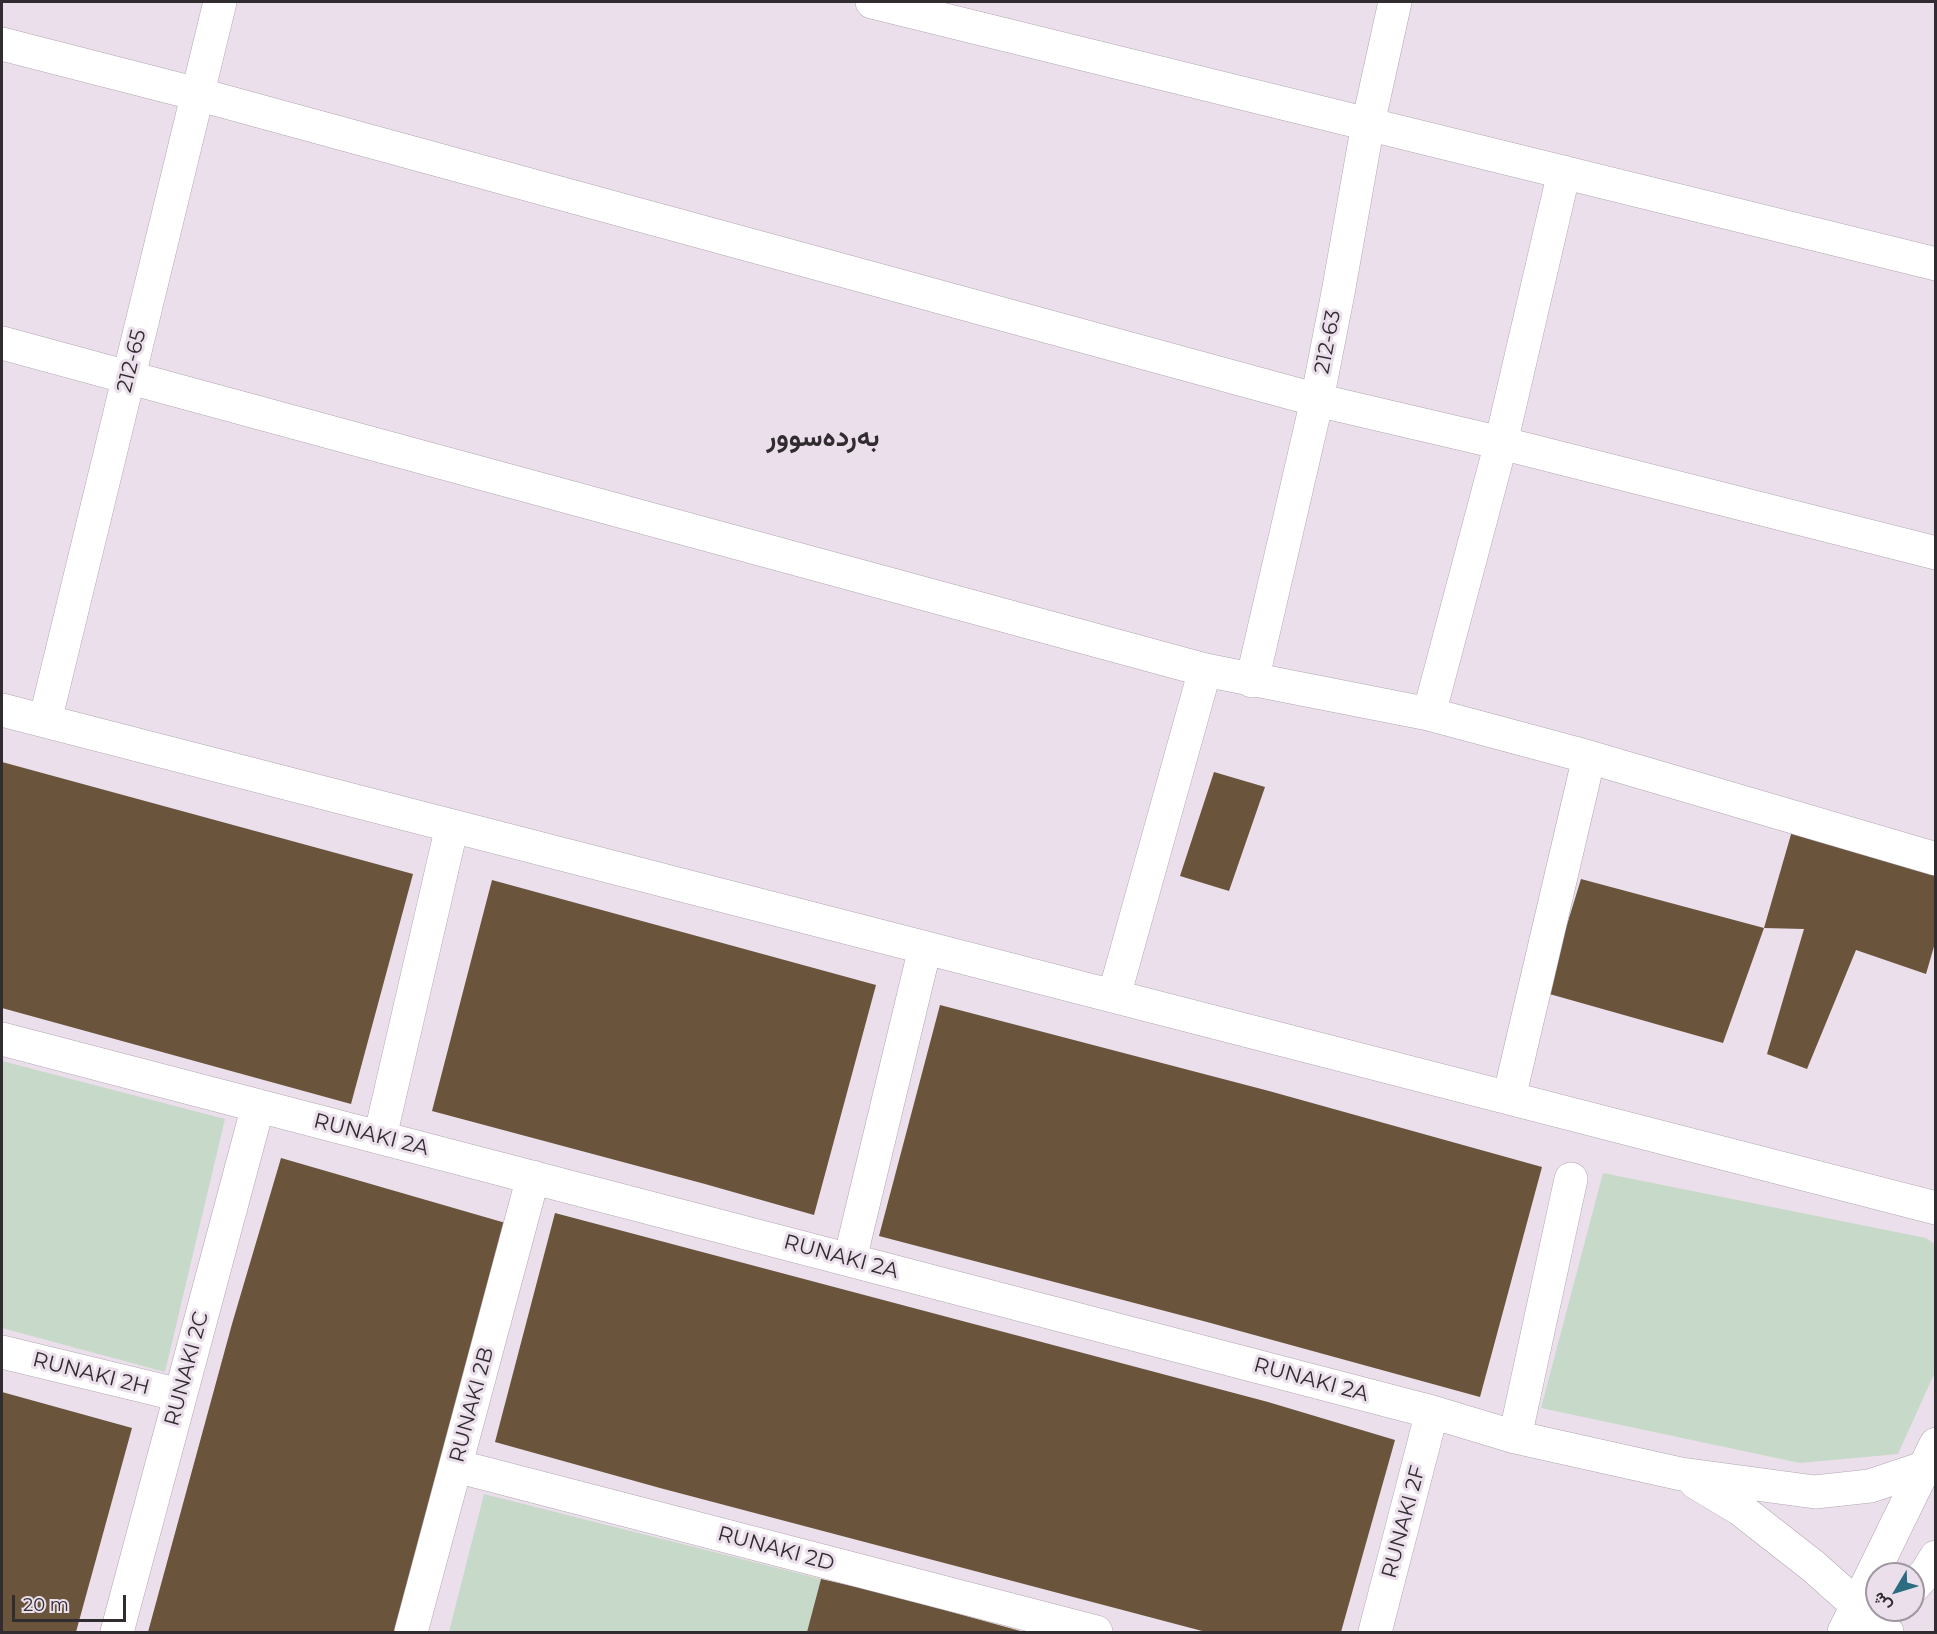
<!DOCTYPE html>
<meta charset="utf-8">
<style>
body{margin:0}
#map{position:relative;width:1937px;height:1634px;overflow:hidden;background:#eadfea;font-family:Montserrat,Vazirmatn,sans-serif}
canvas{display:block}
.frame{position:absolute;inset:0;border:3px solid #302c30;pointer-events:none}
.north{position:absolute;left:1865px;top:1562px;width:60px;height:60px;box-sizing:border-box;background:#eadfea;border:2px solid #a097a0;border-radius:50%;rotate:232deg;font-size:16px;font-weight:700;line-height:24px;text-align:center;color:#302c30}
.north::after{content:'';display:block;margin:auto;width:21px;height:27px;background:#2c6c80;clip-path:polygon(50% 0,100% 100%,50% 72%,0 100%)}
.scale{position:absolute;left:12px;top:1595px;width:114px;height:27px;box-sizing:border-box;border:3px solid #302c30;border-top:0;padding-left:8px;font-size:18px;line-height:21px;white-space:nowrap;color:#302c30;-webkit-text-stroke:4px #eadfea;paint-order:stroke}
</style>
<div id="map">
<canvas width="1937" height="1634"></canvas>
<div class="frame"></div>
<div class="north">ش</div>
<div class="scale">20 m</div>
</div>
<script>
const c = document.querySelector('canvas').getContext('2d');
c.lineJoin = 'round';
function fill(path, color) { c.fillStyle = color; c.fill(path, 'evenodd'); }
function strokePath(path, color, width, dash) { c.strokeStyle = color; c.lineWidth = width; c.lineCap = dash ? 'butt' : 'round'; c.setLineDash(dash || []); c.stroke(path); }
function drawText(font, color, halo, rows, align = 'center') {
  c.font = font + ' Montserrat,Vazirmatn,sans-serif'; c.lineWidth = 6; c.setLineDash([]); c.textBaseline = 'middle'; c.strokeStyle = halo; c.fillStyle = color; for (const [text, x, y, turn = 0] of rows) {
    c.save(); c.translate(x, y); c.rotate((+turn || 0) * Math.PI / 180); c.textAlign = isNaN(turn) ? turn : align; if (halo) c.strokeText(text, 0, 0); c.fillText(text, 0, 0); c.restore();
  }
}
fill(new Path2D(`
 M2,1061L225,1119L165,1372L2,1328Z
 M1603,1173L1926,1238L1935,1244V1372L1898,1454L1800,1463L1541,1408Z
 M484,1494L821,1579L807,1632H449Z`), '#c7dac9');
fill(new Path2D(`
 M2,762L413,874L351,1104L2,1008Z
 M1214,772L1265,787L1229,891L1180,876Z
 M1794,824L1935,863V943L1926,974L1856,950L1807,1069L1767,1054L1804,929L1764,928Z
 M1581,879L1764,928L1723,1043L1546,993Z
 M492,880L876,985L814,1215L705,1184L432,1111Z
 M940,1005L1269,1091L1542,1167L1480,1397L1207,1322L879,1236Z
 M281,1158L509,1224L395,1632H148L232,1324Z
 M555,1213L1268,1402L1395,1440L1341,1632H1206L660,1488L495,1442Z
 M2,1392L132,1428L76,1632H2Z
 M821,1579L879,1592L1024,1632H807Z`), '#6a543b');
const minor = new Path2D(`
 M872,2L1936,264
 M2,44L197,94L1317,400L1501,443L1936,553
 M2,343L1205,670L1429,714L1589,757L1936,859
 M1252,681L1317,400L1338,293L1368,124L1395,2
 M2,710L1936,1208
 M1429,714L1501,443L1564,172
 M45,721L220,2
 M1114,996L1205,670
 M2,1039L1432,1412L1515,1437L1681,1474L1815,1492L1870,1486L1924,1468
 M1509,1098L1589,757
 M380,1137L452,826
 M850,1259L925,948
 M2,1352L180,1395
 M1515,1437L1571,1179
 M456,1466L1096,1632
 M1695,1482L1740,1509L1813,1566L1887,1632
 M1913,1587L1926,1573L1936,1557
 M117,1632L258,1106
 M411,1632L533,1177
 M1375,1632L1432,1412
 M1844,1632L1936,1444`);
strokePath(minor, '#b1a7b1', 34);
strokePath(minor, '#fff', 33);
drawText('21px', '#302c30', '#eadfea', [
 ["212-63",1328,342,-79],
 ["212-65",132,361,-76],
 ["RUNAKI 2A",371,1135,14],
 ["RUNAKI 2A",841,1257,15],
 ["RUNAKI 2C",187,1369,-75],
 ["RUNAKI 2H",91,1374,14],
 ["RUNAKI 2A",1311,1380,15],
 ["RUNAKI 2B",472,1405,-75],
 ["RUNAKI 2F",1404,1522,-75],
 ["RUNAKI 2D",776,1549,15]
]);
drawText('bold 27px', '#302c30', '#eadfea', [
 ["بەردەسوور",823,438]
]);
</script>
